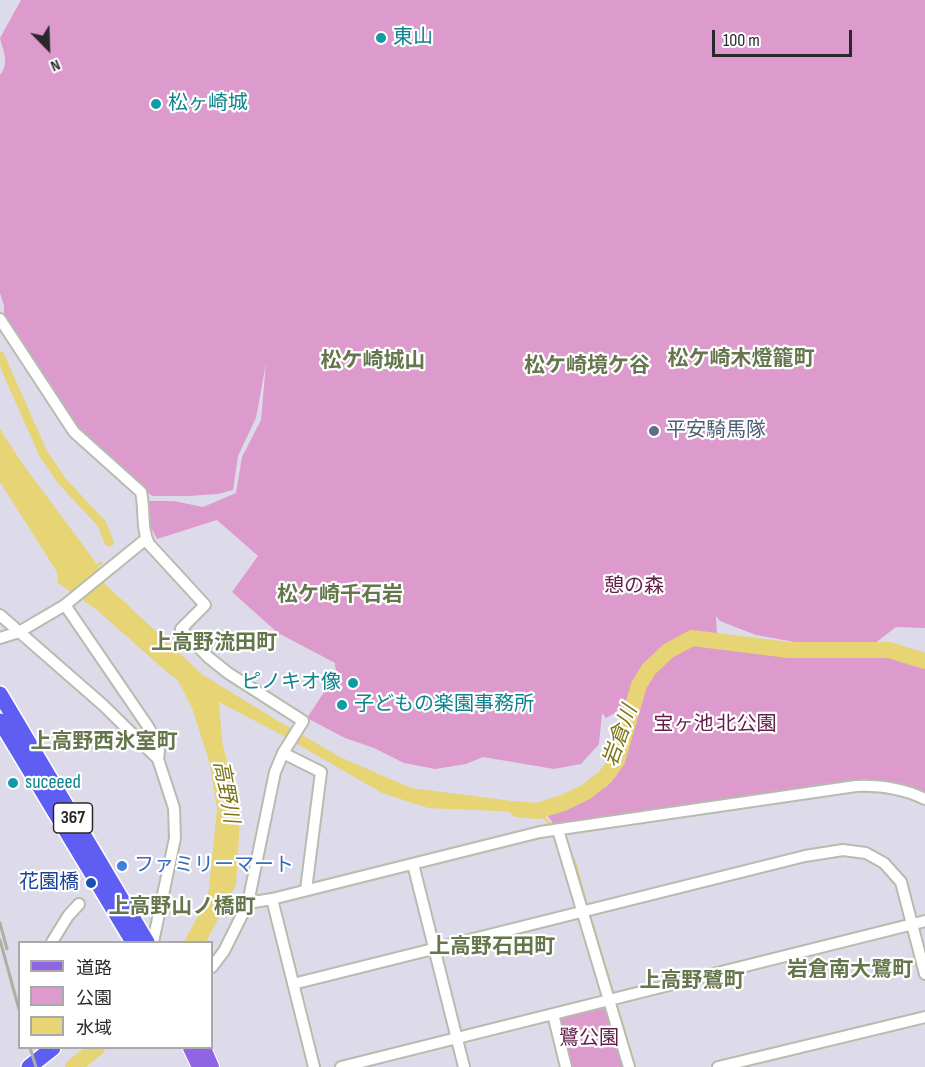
<!DOCTYPE html>
<meta charset="utf-8">
<style>
body{margin:0}
#map{position:relative;width:925px;height:1067px;overflow:hidden;background:#dddbea;font-family:"Sofia Sans Condensed","Noto Sans JP",sans-serif}
canvas{display:block}
.legend{position:absolute;left:18px;top:941px;width:195px;height:108px;box-sizing:border-box;background:#fff;border:2px solid #a9a9a9;margin:0;padding:8px 10px;list-style:none;font-size:18px;color:#292929}
.legend li{display:flex;align-items:center;gap:12px;height:30px}
.legend b{width:30px;border:2px solid #a9a9a9}
.north{position:absolute;left:18px;top:18px;width:60px;height:60px;-webkit-text-stroke:4px #fff;paint-order:stroke;rotate:157deg;font-size:16px;font-weight:700;line-height:24px;text-align:center;color:#292929}
.north::after{content:'';display:block;margin:auto;width:21px;height:27px;background:#292929;clip-path:polygon(50% 0,100% 100%,50% 72%,0 100%)}
.scale{position:absolute;left:712px;top:30px;width:140px;height:27px;box-sizing:border-box;border:3px solid #292929;border-top:0;padding-left:8px;font-size:18px;line-height:21px;white-space:nowrap;color:#292929;-webkit-text-stroke:4px #fff;paint-order:stroke}
</style>
<div id="map">
<canvas width="925" height="1067"></canvas>
<ul class="legend">
<li><b style="height:8px;background:#9164e6"></b>道路</li>
<li><b style="height:16px;background:#dd9bcd"></b>公園</li>
<li><b style="height:16px;background:#e6d475"></b>水域</li>
</ul>
<div class="north">N</div>
<div class="scale">100 m</div>
</div>
<script>
const c = document.querySelector('canvas').getContext('2d');
c.lineJoin = 'round';
function fill(path, color) { c.fillStyle = color; c.fill(path, 'evenodd'); }
function strokePath(path, color, width, dash) { c.strokeStyle = color; c.lineWidth = width; c.lineCap = dash ? 'butt' : 'round'; c.setLineDash(dash || []); c.stroke(path); }
function drawText(font, color, halo, rows, align = 'center') {
  c.font = font + ' "Sofia Sans Condensed","Noto Sans JP",sans-serif'; c.lineWidth = 4.5; c.setLineDash([]); c.textBaseline = 'middle'; c.strokeStyle = halo; c.fillStyle = color; for (const [text, x, y, turn = 0] of rows) {
    c.save(); c.translate(x, y); c.rotate((+turn || 0) * Math.PI / 180); c.textAlign = isNaN(turn) ? turn : align; if (halo) c.strokeText(text, 0, 0); c.fillText(text, 0, 0); c.restore();
  }
}
fill(new Path2D(`
 M21,0H925V628L896,627L874,644L828,648L756,635L720,621L716,616L717,636L687,635L679,637L664,647L650,659L640,673L624,708L606,718L602,713L599,744L581,764L554,769L483,757L466,764L435,769L404,763L374,748L345,738L307,718L336,674L335,663L278,633L232,592L258,556L217,520L157,539L151,527L149,501H174L203,507L236,493L242,457L261,420L266,363L256,418L238,456L233,490L218,494L188,496H152L75,429L4,317V306L0,293V75C10,63 3,51 0,38Z
 M691,640L814,656C836,646 905,653 925,668V799L875,785L558,830L544,811L564,809L606,787L616,776L625,754L629,725L643,681L652,673L658,665Z
 M602,1005L608,1009L623,1067H569L557,1019L561,1015Z`), '#dd9bcd');
fill(new Path2D(`
 M0,429L22,463L94,560L105,584L203,675L280,722L340,757L411,788L528,803L542,813L428,808L382,793L280,734L219,702L222,740L240,820L236,885L206,942H184L208,897L217,809L210,764L192,708L177,679L169,674L97,610L58,583L57,572L0,482Z`), '#e6d475');
strokePath(new Path2D(`
 M95,567L101,563
 M537,811L554,828
 M571,856L575,863L587,907
 M589,913L635,1067`), '#e6d475', 3);
strokePath(new Path2D(`
 M0,356L43,453L61,480L102,524L109,542`), '#e6d475', 9);
strokePath(new Path2D(`
 M517,809L537,811L563,803L586,792L605,777L617,761L639,685L649,669L668,651L692,638L789,650H889L925,661
 M73,1067L97,1048`), '#e6d475', 16);
const minor = new Path2D(`
 M0,319L74,432L141,492C145,509 141,529 149,544L205,605L181,629L208,657L228,673L303,721L283,753L275,772L248,903L224,951L212,967
 M65,605L146,539
 M0,615L103,705L158,759L174,808L175,838L153,942
 M0,638L19,632L65,605L149,728L159,751L158,759
 M283,753L321,772L306,890
 M558,830L629,1067
 M413,864L464,1067
 M272,899L314,1067
 M248,903L272,899L540,832L856,786C881,785 902,788 925,799
 M52,942L68,916L79,904
 M293,984L805,856L843,850L866,853L884,863L901,882L925,974
 M553,1014L566,1067
 M341,1067L925,921
 M718,1067L925,1017`);
const major = new Path2D(`
 M190,1048L199,1067
 M204,1048L212,1067`);
const highway = new Path2D(`
 M0,694L147,942
 M0,721L133,942
 M29,1067L53,1048`);
strokePath(minor, '#b7bcaf', 14);
strokePath(major, '#fff', 16);
strokePath(highway, '#fff', 18);
strokePath(minor, '#fff', 10);
strokePath(major, '#9164e6', 14);
strokePath(highway, '#5f5ef3', 15);
strokePath(new Path2D(`
 M0,923L7,949
 M0,940L20,1013
 M30,1048L36,1067`), '#a9b29f', 3);
for (const [x, y, r, color] of [
 [381,38,6,"#0f9aa8"],
 [156,104,6,"#0f9aa8"],
 [654,431,6,"#5c6f8a"],
 [353,683,6,"#0f9aa8"],
 [342,705,6,"#0f9aa8"],
 [13,783,6,"#0f9aa8"],
 [122,866,6,"#3f7fe0"],
 [91,883,6,"#1a4fb4"]
]) { const dot = new Path2D(); dot.arc(x, y, r, 0, 2 * Math.PI); c.fillStyle = color; c.fill(dot); strokePath(dot, '#fff', 2); }
for (const [x, y, w] of [
 [73,818,39]
]) { const box = new Path2D(); box.roundRect(x - w / 2, y - 15, w, 30, 4.5); c.fillStyle = '#fff'; c.fill(box); strokePath(box, '#292929', 1.5); }
drawText('bold 18px', '#292929', null, [
 ["367",73,818]
]);
drawText('20px', '#0d838f', '#fff', [
 ["東山",393,38],
 ["松ヶ崎城",168,104],
 ["ピノキオ像",341,683,"right"],
 ["子どもの楽園事務所",354,705],
 ["suceeed",25,783]
], 'left');
drawText('20px', '#4e5e75', '#fff', [
 ["平安騎馬隊",666,431]
], 'left');
drawText('20px', '#601e48', '#fff', [
 ["憩の森",634,587],
 ["宝ヶ池 北公園",715,725],
 ["鷺公園",589,1039]
]);
drawText('20px', '#366cbe', '#fff', [
 ["ファミリーマート",134,866]
], 'left');
drawText('20px', '#164399', '#fff', [
 ["花園橋",79,883]
], 'right');
drawText('bold 21px', '#65764c', '#fff', [
 ["松ケ崎木燈籠町",741,360],
 ["松ケ崎城山",373,362],
 ["松ケ崎境ケ谷",587,367],
 ["松ケ崎千石岩",340,596],
 ["上高野流田町",214,644],
 ["上高野西氷室町",104,743],
 ["上高野山ノ橋町",182,908],
 ["上高野石田町",492,948],
 ["岩倉南大鷺町",850,971],
 ["上高野鷺町",692,982]
]);
drawText('italic 21px', '#7c7415', '#fff', [
 ["岩倉川",621,736,-70],
 ["高野川",225,792,80]
]);
</script>
